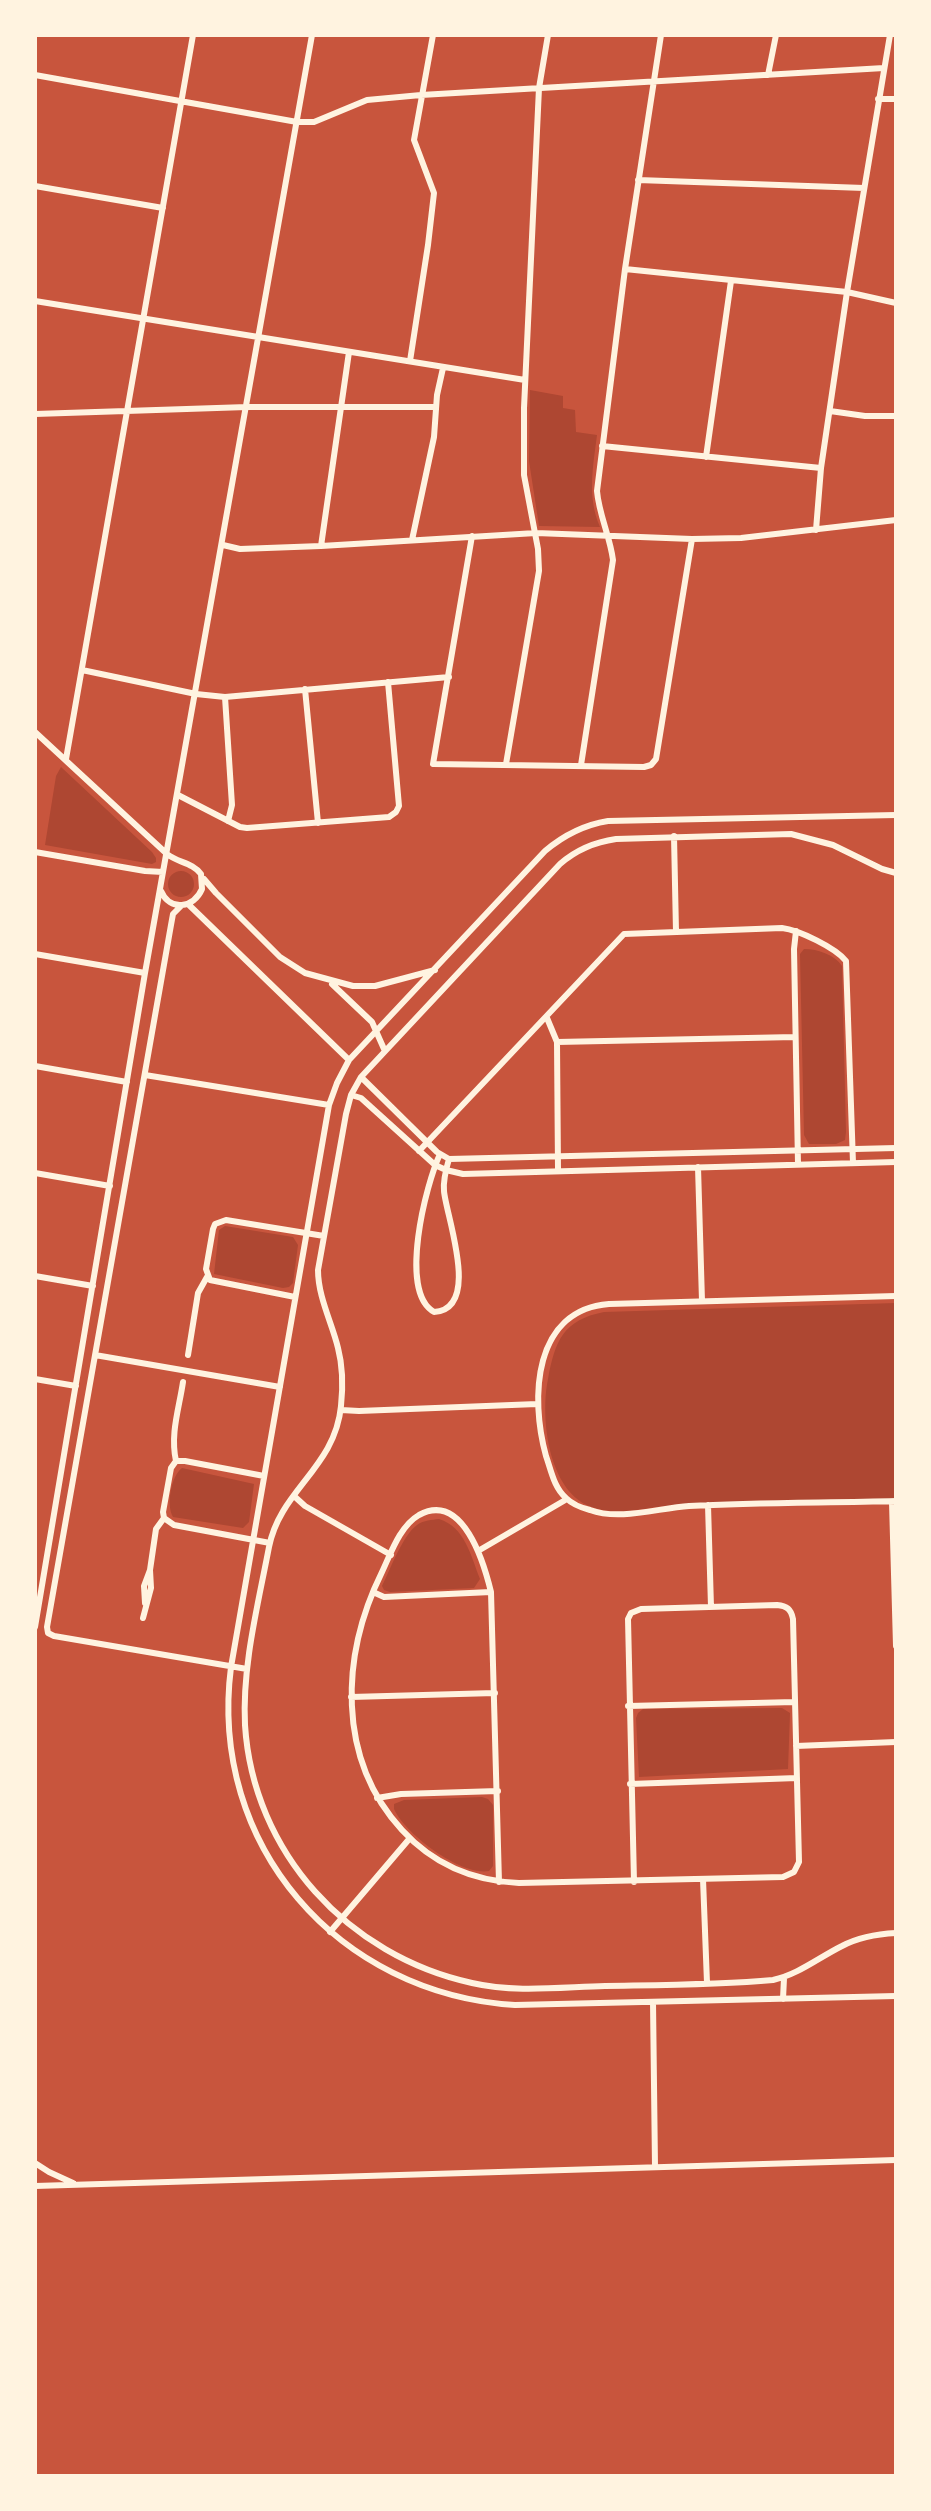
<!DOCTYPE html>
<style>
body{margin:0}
#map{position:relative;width:931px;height:2511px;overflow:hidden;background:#c8553d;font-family:Roboto,sans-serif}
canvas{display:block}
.frame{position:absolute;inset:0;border:37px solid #fff3e0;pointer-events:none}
</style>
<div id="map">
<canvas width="931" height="2511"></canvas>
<div class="frame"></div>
</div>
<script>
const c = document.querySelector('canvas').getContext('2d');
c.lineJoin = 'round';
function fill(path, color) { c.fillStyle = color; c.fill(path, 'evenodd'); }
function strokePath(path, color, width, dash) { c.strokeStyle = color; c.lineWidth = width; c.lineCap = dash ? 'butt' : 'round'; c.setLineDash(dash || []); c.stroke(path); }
fill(new Path2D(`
 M530,390L563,396V408L575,410L576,432L597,435C593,467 587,497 600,527L539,526L529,461Z
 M61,767L152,852L156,858V862L152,864L45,845L56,776Z
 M168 884a13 13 0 1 1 26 0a13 13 0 1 1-26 0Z
 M804,949C818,949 835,955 842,966L846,1132L845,1140L836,1144H809L804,1135L800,954Z
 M225,1226L293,1237L298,1245L293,1283L289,1287L283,1288L214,1274L219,1230Z
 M896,1303V1499C820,1501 743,1501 668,1506C641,1508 615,1517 589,1506C548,1489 540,1417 548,1379C555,1341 563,1320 604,1312Z
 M182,1468L254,1484L249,1522L243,1528L173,1517C166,1505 171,1476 182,1468Z
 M439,1519C465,1527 471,1556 480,1579L474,1588L390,1592L384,1590L382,1586C390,1570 403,1535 417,1525C424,1520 432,1520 439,1519Z
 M782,1708L790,1713L788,1769L639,1777L636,1718L638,1713L643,1709Z
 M482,1797L488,1799L493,1805V1866L489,1871C461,1876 405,1834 394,1809V1804L404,1800Z`), '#ae4732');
strokePath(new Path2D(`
 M35,75L297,122H314L367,100L421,95L884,68
 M768,75L776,35
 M878,99H896
 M638,180L864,188
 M35,186L163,208
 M625,269L847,292L896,303
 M35,301L525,380
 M410,361L428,245L434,193L414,140L433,35
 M830,411L865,416H896
 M35,414L247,407H436
 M602,446L821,468
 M706,457L731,281
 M816,530L821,468L847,292L890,35
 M472,536L433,764L644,767L651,765L656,759L692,539
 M412,540L434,437L437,395L443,368
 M223,545L240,549L321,546L536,533L692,539L741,538L896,520
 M321,546L349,352
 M82,670L196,694L225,697L449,677
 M305,689L318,823
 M225,697L232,805L228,821
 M35,732L167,854C178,863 192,862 201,874L202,889C194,908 170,912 161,891
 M66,759L193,35
 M506,764L539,571L538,549L524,475V408L539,88L548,35
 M581,765L613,560C610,536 599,515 597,491L625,269L661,35
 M178,795L240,827L247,828L389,817L396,812L399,806L388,682
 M896,815L608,821C583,825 564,835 545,851L349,1060L337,1083L329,1105L231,1667C208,1845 338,1994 515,2005L896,1996
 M674,836L676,932
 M35,852L145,871L163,872
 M896,873L882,869L833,845L791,834L616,839C595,842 576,850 560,864L361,1077L351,1095L346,1114L318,1270C318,1297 332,1323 338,1348C343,1367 343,1387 341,1406C335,1468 280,1490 269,1547C258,1605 242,1666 245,1725C253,1852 348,1956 472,1983C515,1993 562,1987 605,1986C661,1985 717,1985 773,1980C799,1974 818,1958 842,1946C859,1937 877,1934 896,1933
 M204,879L216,893L280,957L305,973L353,986H375L435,970
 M188,904L349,1060
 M181,906L173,914L171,925L47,1627L48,1633L54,1636L247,1669
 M796,931L794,949L798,1164
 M35,954L145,973
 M332,984L372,1022L384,1049
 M547,1018L557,1042L558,1170
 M557,1042L795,1037
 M35,1066L127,1082
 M145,1075L329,1105
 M361,1077L437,1152L449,1159L896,1148
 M351,1095L361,1098L435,1165L446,1170L463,1174L896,1162
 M419,1151L624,934L782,928C799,930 836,948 846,961L853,1163
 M440,1154C426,1184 398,1292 434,1312C482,1309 446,1216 444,1191C443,1180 446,1169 449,1159
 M698,1167L702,1301
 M35,1173L110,1186
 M35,1276L93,1286
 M896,1296L609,1304C533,1310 530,1398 546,1456C551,1470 554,1488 566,1498C572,1504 582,1508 590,1510C620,1521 658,1508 689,1506C758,1502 827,1503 896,1501
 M295,1297L210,1280L206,1269L213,1229L215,1224L226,1220L324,1236
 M95,1355L280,1387
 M188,1355L198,1293L207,1277
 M35,1379L76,1386
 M341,1410L359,1411L537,1404
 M176,1461C170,1434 179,1409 183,1382
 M264,1476L185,1461H176L171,1468L163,1512L164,1518L174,1525L270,1543
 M294,1496L305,1506L391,1555
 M892,1502L896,1646
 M708,1505L711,1607
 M478,1551L567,1499
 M150,1570L156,1529L164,1518
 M373,1592L384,1597L491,1592
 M143,1618L151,1588L150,1570L144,1586L145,1603
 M35,1627L145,973L312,35
 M351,1697L495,1693
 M628,1706L795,1702
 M796,1746L896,1742
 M630,1784L797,1778
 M377,1798L401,1794L498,1791
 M703,1879L707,1983
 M499,1882L491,1592C484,1563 463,1491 419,1515C400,1526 391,1553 382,1572C341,1655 336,1758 402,1830C433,1864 472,1881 519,1883L783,1877L794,1872L799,1862L793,1619C791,1609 787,1606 777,1605L641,1609L631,1613L628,1619L634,1882
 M330,1932L410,1838
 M783,1999L784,1978
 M653,2002L655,2167
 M35,2163L49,2172L73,2183
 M35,2186L896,2160`), '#fff3e0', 6);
</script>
